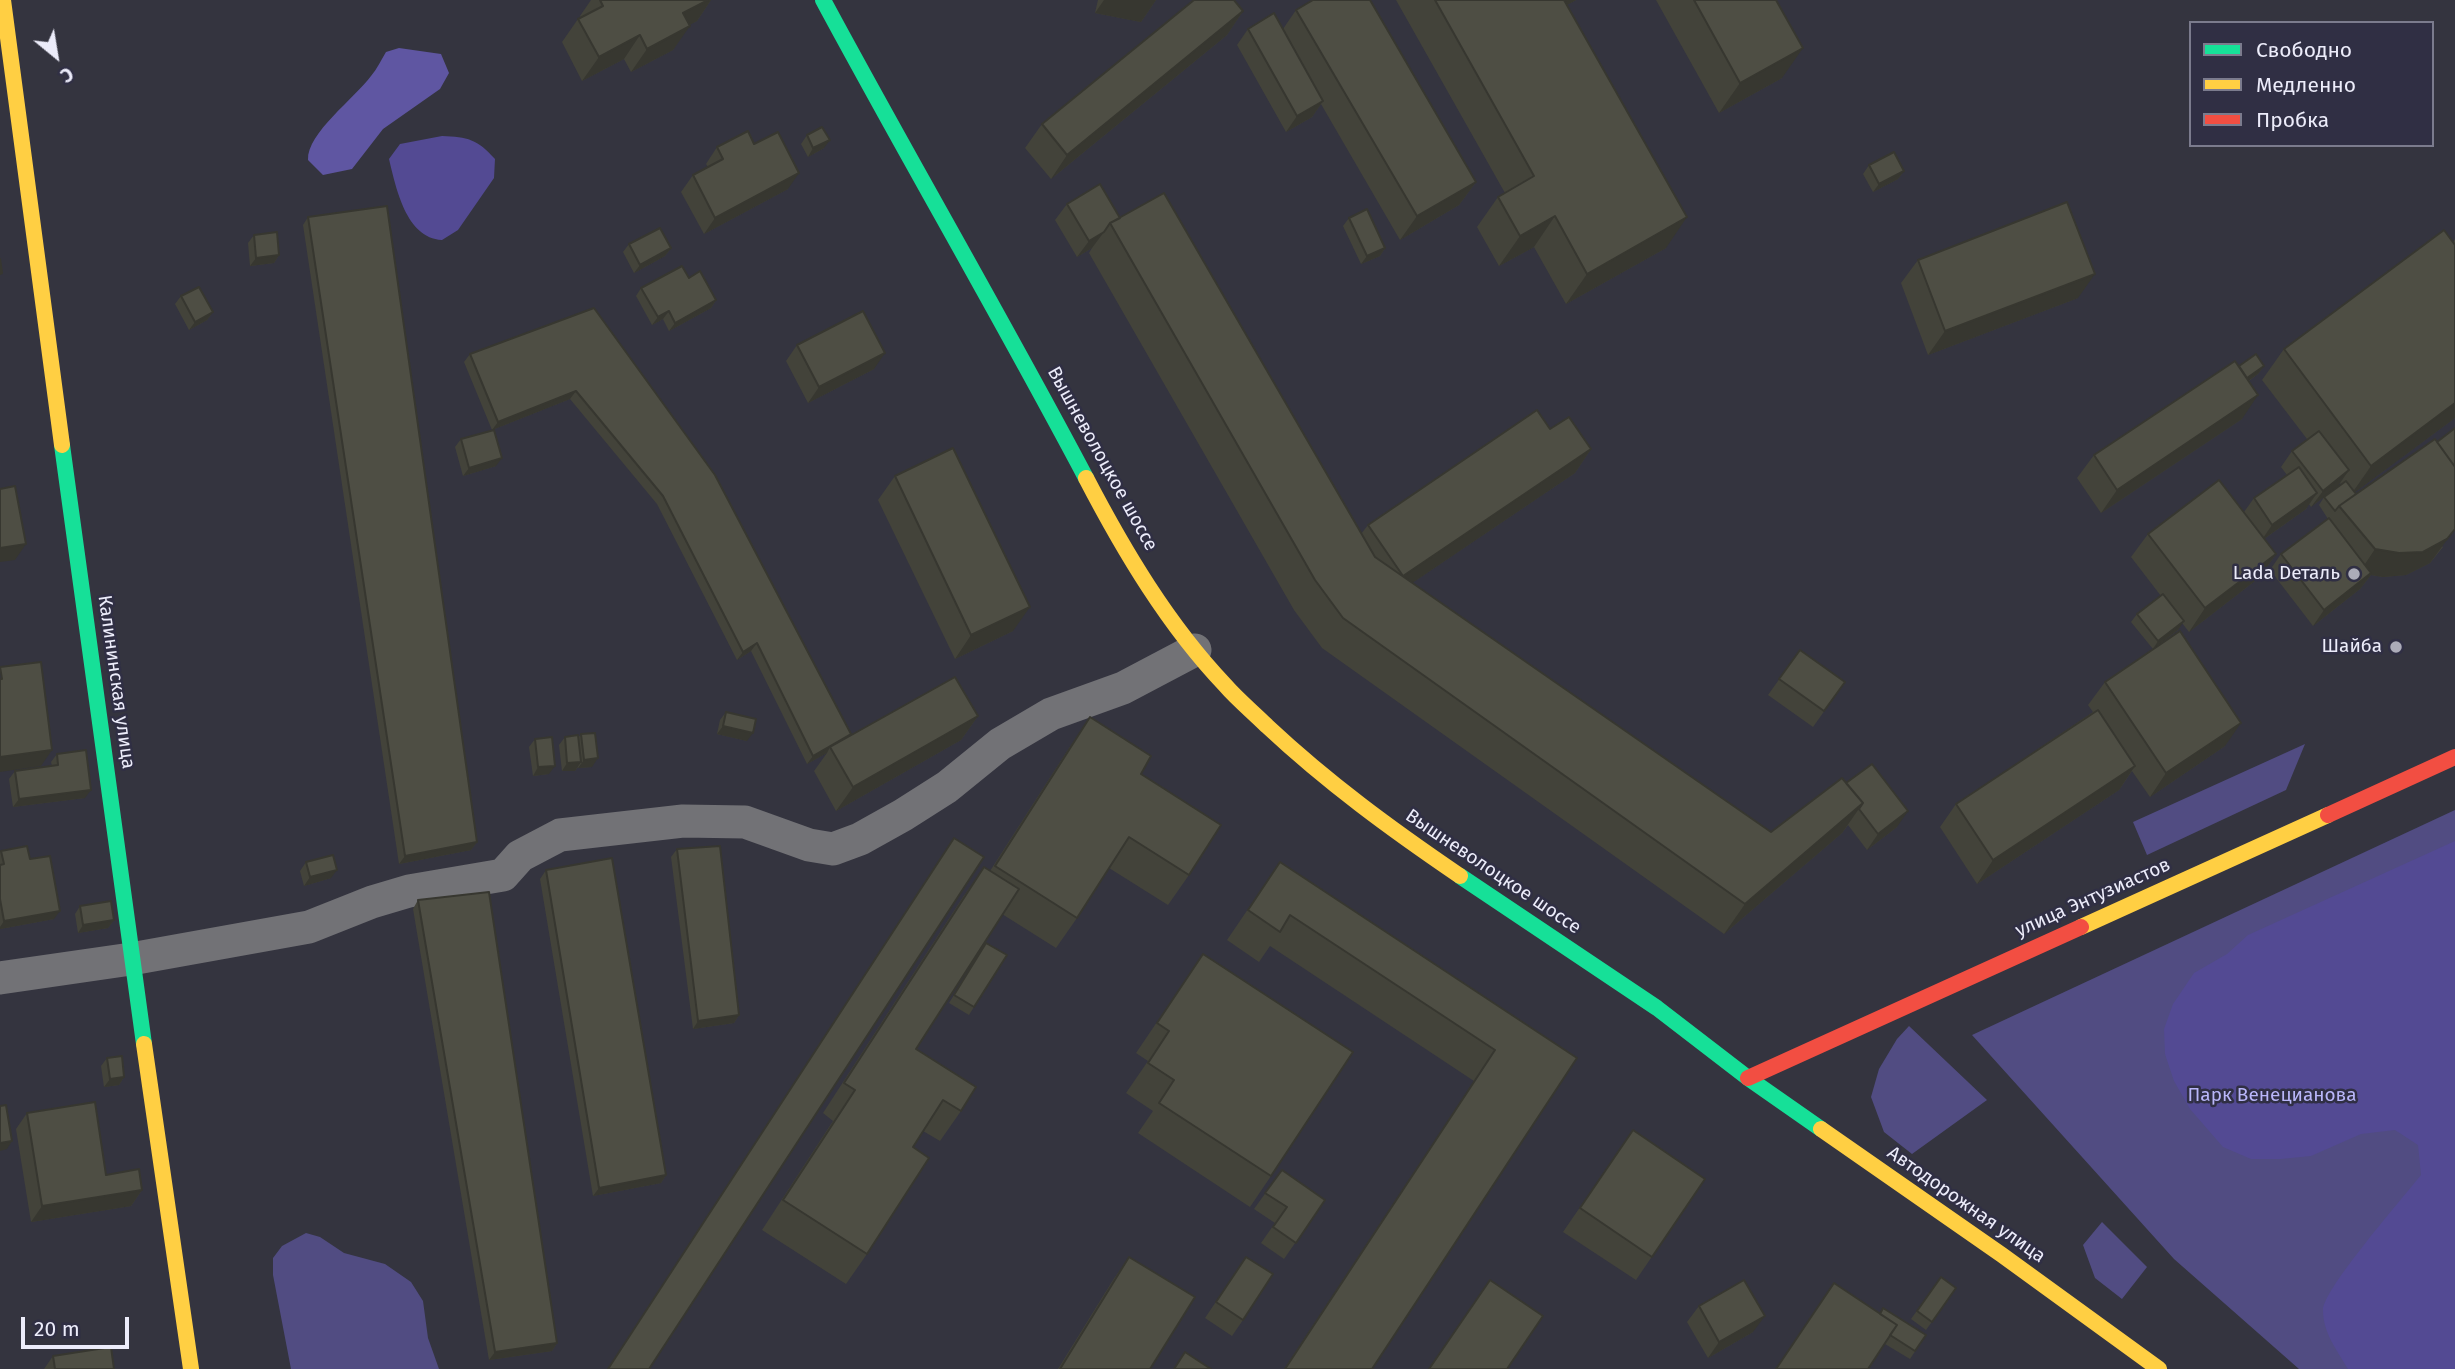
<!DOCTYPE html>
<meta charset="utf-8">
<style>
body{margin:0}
#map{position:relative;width:2455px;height:1369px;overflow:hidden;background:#34343f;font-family:"Fira Sans",sans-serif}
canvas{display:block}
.legend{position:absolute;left:2189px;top:21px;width:245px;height:126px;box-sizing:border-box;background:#302f44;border:2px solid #7b7b8d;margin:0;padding:9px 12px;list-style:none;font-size:21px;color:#ececfa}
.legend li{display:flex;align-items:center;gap:14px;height:35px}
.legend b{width:35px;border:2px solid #7b7b8d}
.north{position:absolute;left:21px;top:21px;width:70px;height:70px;-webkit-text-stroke:5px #302f44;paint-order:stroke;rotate:150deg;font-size:19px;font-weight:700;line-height:28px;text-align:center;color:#ececfa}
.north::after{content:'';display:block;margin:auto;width:24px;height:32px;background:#ececfa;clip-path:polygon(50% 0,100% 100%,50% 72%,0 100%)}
.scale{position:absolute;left:21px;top:1317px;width:108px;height:32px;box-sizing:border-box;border:4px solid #ececfa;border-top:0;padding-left:9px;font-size:21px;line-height:24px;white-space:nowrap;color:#ececfa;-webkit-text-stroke:5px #302f44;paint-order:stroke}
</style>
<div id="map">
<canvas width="2455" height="1369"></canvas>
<ul class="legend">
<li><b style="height:9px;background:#16e098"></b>Свободно</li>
<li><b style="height:9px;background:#ffcf43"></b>Медленно</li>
<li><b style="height:9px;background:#f24e42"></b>Пробка</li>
</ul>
<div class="north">С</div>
<div class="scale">20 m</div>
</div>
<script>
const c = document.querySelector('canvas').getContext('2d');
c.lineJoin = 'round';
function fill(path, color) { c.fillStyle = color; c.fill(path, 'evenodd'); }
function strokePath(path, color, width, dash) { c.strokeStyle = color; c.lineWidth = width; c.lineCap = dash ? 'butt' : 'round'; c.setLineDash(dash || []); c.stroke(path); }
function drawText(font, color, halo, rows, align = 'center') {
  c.font = font + ' "Fira Sans",sans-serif'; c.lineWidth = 5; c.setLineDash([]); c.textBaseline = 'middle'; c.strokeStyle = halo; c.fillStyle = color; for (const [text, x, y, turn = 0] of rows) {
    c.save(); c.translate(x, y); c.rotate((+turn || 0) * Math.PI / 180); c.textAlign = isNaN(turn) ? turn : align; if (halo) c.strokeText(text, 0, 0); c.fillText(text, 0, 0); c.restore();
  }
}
fill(new Path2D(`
 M2305,744L2286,790L2147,855L2133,822Z
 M2455,810V1369H2299L2174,1259L1972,1035Z
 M1909,1026L1987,1100L1912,1154L1884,1132L1871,1097L1879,1069L1897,1039Z
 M2102,1222L2147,1267L2122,1299L2095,1278L2083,1245Z
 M306,1233L320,1237L344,1253L385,1264L411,1282L423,1301L428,1338L439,1369H291L273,1275V1258L282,1246Z`), '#514c82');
fill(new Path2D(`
 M442,136C468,137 477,139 495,159L494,178L458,230L442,240C406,238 396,188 389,159L400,144Z
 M2455,841V1369H2348C2337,1350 2323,1333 2323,1310C2324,1288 2403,1198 2421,1175L2418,1145L2395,1130L2361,1134L2311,1156L2281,1159H2251L2223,1147L2190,1109L2174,1081L2165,1054L2164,1029L2173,1004L2194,973L2227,954L2248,935Z`), '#534a93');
fill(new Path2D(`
 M399,48L441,54L449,73L440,89L383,129L352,169L323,175L308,160C307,133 355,98 371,76C377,69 381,60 386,52Z`), '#5f56a2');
strokePath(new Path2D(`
 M0,978L131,959L309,927L372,902L409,891L503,875L520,856L560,835L683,821L745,822L809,845L833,849L860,839L903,815L947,787L1000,744L1051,714L1123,688L1195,650`), '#727276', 33);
strokePath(new Path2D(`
 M823,0C909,160 1001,317 1086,478
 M62,445L144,1044
 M1460,876L1657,1008L1748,1078L1821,1129`), '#16e098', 16);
strokePath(new Path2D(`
 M3,0L62,445
 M1086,478C1124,551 1168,625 1225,685C1238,700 1253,712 1267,726C1328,783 1391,829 1460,876
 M2081,927L2328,815
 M144,1044L191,1369
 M1821,1129L2002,1255L2159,1369`), '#ffcf43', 16);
strokePath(new Path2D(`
 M2328,815L2455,757
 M1748,1078L2081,927`), '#f24e42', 16);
fill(new Path2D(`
 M591,0H711L697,21L689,25L673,50L631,72L624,59L582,81L562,42L578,19L581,18L580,16Z
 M1098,0H1156L1141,22L1095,13Z
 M1396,0H1576L1567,5L1666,248L1566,304L1534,247L1499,266L1477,227L1498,197L1505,193Z
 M1656,0H1776L1782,78L1719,113Z
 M1296,10L1476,182L1459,205L1400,240L1321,104L1312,117L1286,132L1237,45L1248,29H1283Z
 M1243,11L1227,35L1051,179L1025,148L1042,124Z
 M807,135L824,148L808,157L801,144Z
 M717,147L788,189L704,234L681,192L693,175L708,167L706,164Z
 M1869,165L1904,171L1898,179L1873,192L1863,174Z
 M1067,204L1120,218L1361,534L1368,525L1550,429L1591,449L1575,473L1412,583L1771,832L1846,783L1897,827L1867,850L1848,825L1842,833L1724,934L1322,648L1294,610L1089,253L1092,248L1077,257L1055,220Z
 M308,217L477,842L471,850L399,864L303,225Z
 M1349,218L1385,248L1380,256L1361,264L1343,226Z
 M254,235L279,255L274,263L250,266L248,243Z
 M2455,239V418L2355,492L2443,547L2430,563L2406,575L2383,577L2371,575L2360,589L2313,626L2270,570L2281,554L2328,519L2319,505L2324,497L2341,485L2340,483L2338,486L2311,507L2309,504L2306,509L2264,539L2276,554L2260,577L2189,632L2182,623L2178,630L2153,649L2131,622L2137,614L2161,596L2131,557L2148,534L2244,512L2254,498L2287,475L2281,467L2292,451L2307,439L2262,380L2284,349L2453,242Z
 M629,244L671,248L665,256L634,273L623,252Z
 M1918,260L2078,298L1928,355L1901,283Z
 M689,278L716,300L711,308L669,331L663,319L652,325L636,296L641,288Z
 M181,296L213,312L207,320L189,330L175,304Z
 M594,308L851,734L849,737L978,716L961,740L836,811L814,771L827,753L807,764L751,651L737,660L657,504L570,399L492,430L464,362L470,354Z
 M797,345L874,369L808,403L786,361Z
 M2239,366H2264L2258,374L2249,381L2242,419L2101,513L2077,478L2094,455Z
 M461,439L496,466L463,476L455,447Z
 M895,476L1013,631L955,659L878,500Z
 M1800,650L1845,682L1813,727L1768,695Z
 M2105,682L2225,746L2150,797L2132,771L2119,790L1977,884L1940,827L1956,804L2093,712L2088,705Z
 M726,712L747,741L717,734L720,720Z
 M1090,717L1141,774L1189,875L1168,905L1109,868L1077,918L1056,948L1002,914L916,1049L961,1111L940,1141L923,1131L913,1147L867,1254L846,1284L762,1230L833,1121L823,1113L963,897L984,867L990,871L1069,748Z
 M581,734L592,767L578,768V767L575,771H562L559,745L565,737L578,738Z
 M535,739L549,774L533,776L529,747Z
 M57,754L85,798L13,807L9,779L15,771L52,766L51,762Z
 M677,849L739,1015L734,1023L693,1029L671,857Z
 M1,851L30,859L54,919L0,929V852Z
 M306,862L331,878L304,886L300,871Z
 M1280,862L1577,1058L1372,1369H1284L1474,1081L1270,946L1259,962L1227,940Z
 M546,870L666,1175L661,1183L593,1196L540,879Z
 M418,900L557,1343L552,1351L489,1360L413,909Z
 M80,906L114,920L108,928L78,933L75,914Z
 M986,943L974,1007L969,1015L949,1003Z
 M1203,954L1271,1176L1250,1207L1138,1133L1153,1111L1126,1093L1148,1061L1136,1053Z
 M107,1058L124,1077L119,1085L104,1087L101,1066Z
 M27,1113L106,1175L142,1190L131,1206L31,1222L16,1129Z
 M1633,1130L1705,1179L1636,1280L1563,1232Z
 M1282,1170L1325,1200L1284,1259L1261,1243L1275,1223L1254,1209Z
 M1129,1257L1150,1369H1058L1113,1280Z
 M1246,1257L1243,1320L1232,1336L1205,1318Z
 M1941,1277L1956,1288L1926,1330L1911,1319Z
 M1699,1306L1753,1332L1708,1358L1687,1322Z
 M1880,1313L1926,1335L1910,1359L1885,1344Z
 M53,1356L114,1369H44Z`), '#43433a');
fill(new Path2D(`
 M708,0H711L697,21L666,37L683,13Z
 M1104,0H1156L1141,22L1095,13Z
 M1553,0H1576L1538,21Z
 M1243,11L1227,35L1051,179L1067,155Z
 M690,26L673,50L631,72L647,49Z
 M640,35L624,59L582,81L599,57Z
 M1803,48L1782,78L1719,113L1740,83Z
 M1323,101L1312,117L1286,132L1297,116Z
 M830,140L824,148L808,157L813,148Z
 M1904,171L1898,179L1873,192L1879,184Z
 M799,173L788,189L704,234L715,218Z
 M1476,182L1459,205L1400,240L1417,216Z
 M1555,216L1534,247L1499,266L1520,236Z
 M1687,217L1666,248L1566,304L1587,274Z
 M1104,232L1092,248L1077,257L1089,241Z
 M671,248L665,256L634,273L640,265Z
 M1385,248L1380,256L1361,264L1367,256Z
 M279,255L274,263L250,266L256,258Z
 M2095,274L2078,298L1928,355L1945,331Z
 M716,300L711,308L669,331L675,323Z
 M669,311L663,319L652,325L658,317Z
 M213,312L207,320L189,330L195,322Z
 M885,353L874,369L808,403L819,387Z
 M2264,366L2258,374L2230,394L2235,385Z
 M576,391L570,399L492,430L498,422Z
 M2258,395L2242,419L2101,513L2117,490Z
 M2455,403V418L2350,496L2371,466Z
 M1591,449L1575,473L1387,600L1403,576Z
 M502,458L496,466L463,476L469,468Z
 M2349,470L2338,486L2311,507L2323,491Z
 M2317,493L2306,509L2261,541L2272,525Z
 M2455,529L2430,563L2406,575L2383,577L2371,575L2360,589L2313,626L2324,610L2359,573L2375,549Z
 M26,544L15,560L0,562V548Z
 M2276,554L2260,577L2189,632L2205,608Z
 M1030,607L1013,631L955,659L971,635Z
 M2184,621L2178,630L2153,649L2158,641Z
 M757,643L751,651L737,660L743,652Z
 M978,716L961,740L836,811L853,787Z
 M2241,723L2225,746L2150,797L2166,773Z
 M723,726L753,733L747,741L717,734Z
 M851,734L845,743L830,747L827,753L807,764L813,756Z
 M52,750L41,766L0,772V757Z
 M598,758L592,767L578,768L584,760Z
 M581,762L575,771H562L567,763Z
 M555,766L549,774L533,776L538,767Z
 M2135,766L2119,790L1977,884L1993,860Z
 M91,790L85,798L13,807L19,799Z
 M1863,803L1842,833L1724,934L1745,904Z
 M1908,811L1897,827L1867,850L1878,834Z
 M477,842L471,850L399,864L405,856Z
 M337,870L331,878L304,886L310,877Z
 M60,911L54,919L0,929V927L4,921Z
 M114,920L108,928L78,933L83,925Z
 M739,1015L734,1023L693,1029L698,1021Z
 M124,1077L119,1085L104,1087L110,1079Z
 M12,1141L7,1149L0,1151V1143Z
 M666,1175L661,1183L593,1196L599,1188Z
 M142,1190L131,1206L31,1222L42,1206Z
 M1765,1316L1753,1332L1708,1358L1719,1342Z
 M557,1343L552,1351L489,1360L495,1352Z`), '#373730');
const building = new Path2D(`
 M600,0H708L683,13L690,26L647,49L640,35L599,57L578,19L603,6Z
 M1194,0H1234L1243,11L1067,155L1042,124Z
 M1313,0H1370L1476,182L1417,216L1296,10Z
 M1435,0H1564L1687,217L1587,274L1555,216L1520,236L1498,197L1534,176Z
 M1694,0H1776L1803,48L1740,83Z
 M1274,13L1323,101L1297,116L1248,29Z
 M822,127L830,140L813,148L807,135Z
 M748,131L754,144L778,132L799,173L715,218L693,175L723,159L717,147Z
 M1894,152L1904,171L1879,184L1869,165Z
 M1100,184L1120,218L1110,223L1104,232L1089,241L1067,204Z
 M1164,193L1375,557L1771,832L1842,778L1863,803L1745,904L1343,618L1315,580L1110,223Z
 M2067,202L2095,274L1945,331L1918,260Z
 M387,206L477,842L405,856L308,217Z
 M1367,209L1385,248L1367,256L1349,218Z
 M660,228L671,248L640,265L629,244Z
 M2444,230L2455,245V403L2371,466L2284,349Z
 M277,232L279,255L256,258L254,235Z
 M0,259L2,273L0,274Z
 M682,266L689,278L700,271L716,300L675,323L669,311L658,317L641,288Z
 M199,287L213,312L195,322L181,296Z
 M594,308L715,475L851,734L813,756L757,643L743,652L663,496L576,391L498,422L470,354Z
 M863,311L885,353L819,387L797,345Z
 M2256,354L2264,366L2247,378L2239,366Z
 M2235,361L2258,395L2117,490L2094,455Z
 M1537,410L1550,429L1569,417L1591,449L1403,576L1368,525Z
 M2455,428V467L2437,442Z
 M494,430L502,458L469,468L461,439Z
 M2319,431L2349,470L2323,491L2292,451Z
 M2435,439L2455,467V529L2447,539L2423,552L2399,553L2375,549L2339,506Z
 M953,448L1030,607L971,635L895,476Z
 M2299,467L2317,493L2272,525L2254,498Z
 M2219,480L2276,554L2205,608L2148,534Z
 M2346,481L2356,494L2339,506L2335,511L2324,497Z
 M15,486L26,544L0,548V489Z
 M2329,518L2371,573L2324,610L2281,554Z
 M2163,594L2184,621L2158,641L2137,614Z
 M2180,631L2241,723L2166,773L2105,682Z
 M1800,650L1845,682L1824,711L1779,679Z
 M41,662L52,750L0,757V679H2L0,667Z
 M955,677L978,716L853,787L830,747Z
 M2098,710L2135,766L1993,860L1956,804Z
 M726,712L756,719L753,733L723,726Z
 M1090,717L1151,756L1141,774L1221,825L1189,875L1129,837L1077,918L995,866Z
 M595,733L598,758L584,760L581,734Z
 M578,735L581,762L567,763L565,737Z
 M552,737L555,766L538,767L535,739Z
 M86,750L91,790L19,799L15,771L58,765L57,754Z
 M1872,764L1908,811L1878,834L1859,809L1863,803L1846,783Z
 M954,838L984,857L649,1369H608Z
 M27,846L30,859L50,856L60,911L4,921L0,899V865L4,864L1,851Z
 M720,846L739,1015L698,1021L677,849Z
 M333,855L337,870L310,877L306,862Z
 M612,858L666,1175L599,1188L546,870Z
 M1280,862L1577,1058L1372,1369H1285L1495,1050L1290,915L1280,932L1248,910Z
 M984,867L1019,889L916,1049L976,1087L961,1111L943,1100L913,1147L929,1158L867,1254L783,1200L855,1090L844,1083Z
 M489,892L557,1343L495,1352L418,900Z
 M111,901L114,920L83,925L80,906Z
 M986,943L1007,955L974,1007L954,995Z
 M1203,954L1353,1052L1271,1176L1159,1103L1174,1080L1148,1063L1169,1031L1157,1023Z
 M122,1056L124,1077L110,1079L107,1058Z
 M95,1102L106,1175L139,1169L142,1190L42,1206L27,1113Z
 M6,1105L12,1141L0,1143V1106Z
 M1633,1130L1705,1179L1652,1257L1580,1208Z
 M1282,1170L1325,1200L1296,1243L1273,1227L1287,1207L1265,1193Z
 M1129,1257L1195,1297L1150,1369H1060Z
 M1246,1257L1273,1274L1243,1320L1216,1302Z
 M1941,1277L1956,1288L1932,1322L1917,1311Z
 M1490,1280L1543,1316L1507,1369H1429Z
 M1744,1280L1765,1316L1719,1342L1699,1306Z
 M1834,1283L1897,1325L1868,1369H1776Z
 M1883,1308L1926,1335L1915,1351L1890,1335L1897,1325L1880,1314Z
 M111,1347L114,1369H55L53,1356Z
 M1185,1352L1211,1369H1174Z`);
fill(building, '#4e4e44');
strokePath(building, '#373730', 2);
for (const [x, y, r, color] of [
 [2354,574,7,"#acacb9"],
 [2396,647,7,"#acacb9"]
]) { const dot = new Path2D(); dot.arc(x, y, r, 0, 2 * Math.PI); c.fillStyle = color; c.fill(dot); strokePath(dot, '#302f44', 2.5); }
drawText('19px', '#ececfa', '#302f44', [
 ["Вышневолоцкое шоссе",1102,459,61],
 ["Калининская улица",116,682,82],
 ["Вышневолоцкое шоссе",1493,872,34],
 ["улица Энтузиастов",2093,898,-24],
 ["Автодорожная улица",1966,1205,35]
]);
drawText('19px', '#ececfa', '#302f44', [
 ["Lada Dеталь",2340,574],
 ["Шайба",2382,647]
], 'right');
drawText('19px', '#b9b6f9', '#302f44', [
 ["Парк Венецианова",2272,1096]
]);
</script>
